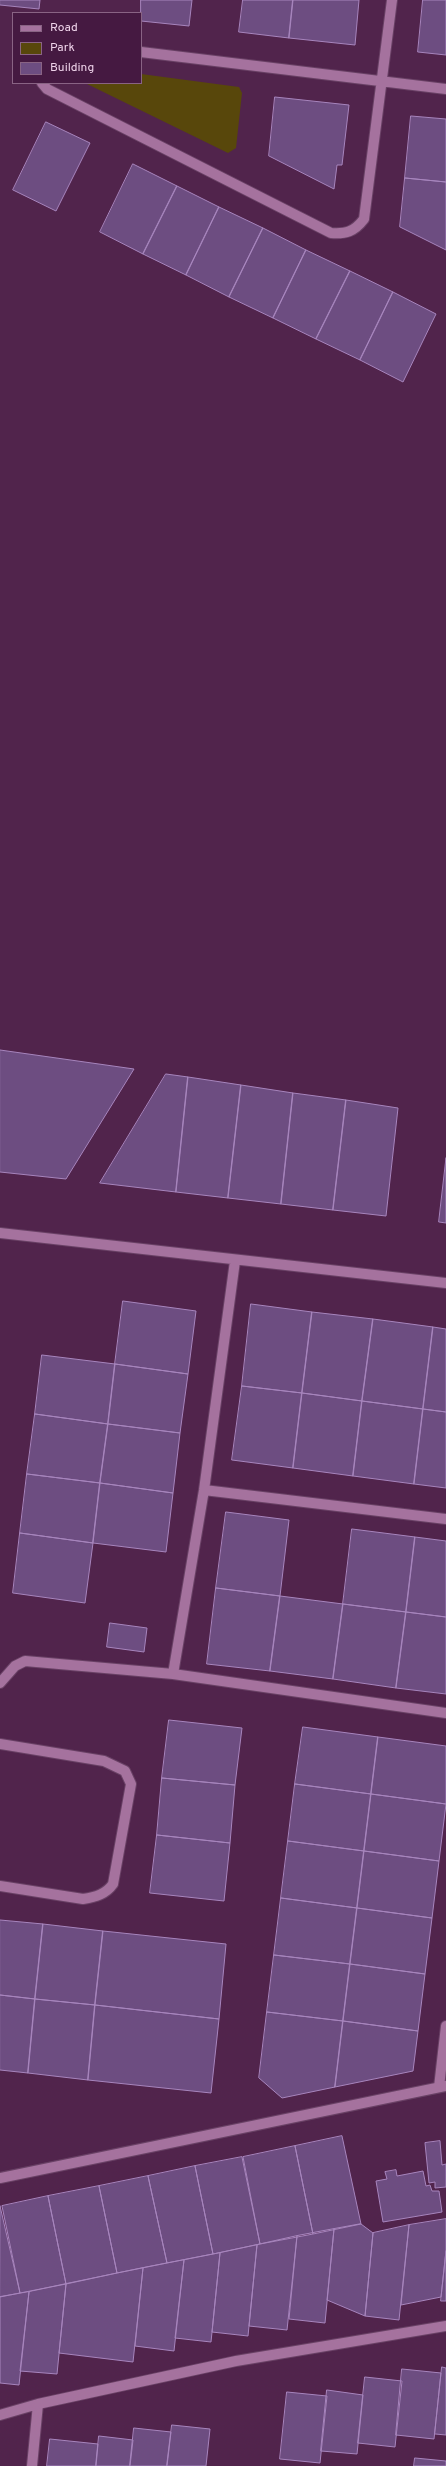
<!DOCTYPE html>
<style>
body{margin:0}
#map{position:relative;width:446px;height:2466px;overflow:hidden;background:#51244c;font-family:Overpass,sans-serif}
canvas{display:block}
.legend{position:absolute;left:12px;top:12px;width:130px;height:72px;box-sizing:border-box;background:#451941;border:1px solid #896384;margin:0;padding:5px 7px;list-style:none;font-size:12px;color:#eed2e9}
.legend li{display:flex;align-items:center;gap:8px;height:20px}
.legend b{width:20px;border:1px solid #896384}
</style>
<div id="map">
<canvas width="446" height="2466"></canvas>
<ul class="legend">
<li><b style="height:5px;background:#a5729e"></b>Road</li>
<li><b style="height:11px;background:#58470b"></b>Park</li>
<li><b style="height:11px;background:#6d4d81"></b>Building</li>
</ul>
</div>
<script>
const c = document.querySelector('canvas').getContext('2d');
c.lineJoin = 'round';
function fill(path, color) { c.fillStyle = color; c.fill(path, 'evenodd'); }
function strokePath(path, color, width, dash) { c.strokeStyle = color; c.lineWidth = width; c.lineCap = dash ? 'butt' : 'round'; c.setLineDash(dash || []); c.stroke(path); }
fill(new Path2D(`
 M141,74L239,87L242,93L236,148L228,153L85,83H141Z`), '#58470b');
const building = new Path2D(`
 M0,0H40L39,9L0,5Z
 M141,0H192L189,26L141,21Z
 M243,0H293L289,38L239,32Z
 M293,0H359L355,45L289,38Z
 M423,0H446V55L418,52Z
 M275,97L349,105L342,165H337L334,189L269,156Z
 M411,116L446,119V182L405,178Z
 M46,122L90,143L56,211L13,190Z
 M133,164L177,186L143,254L100,232Z
 M405,178L446,182V250L400,227Z
 M177,186L219,207L186,275L143,254Z
 M219,207L263,228L229,297L186,275Z
 M263,228L306,250L273,318L229,297Z
 M306,250L350,271L316,339L273,318Z
 M350,271L393,292L360,360L316,339Z
 M393,292L436,314L403,382L360,360Z
 M0,1050L134,1069L66,1179L0,1172Z
 M166,1074L188,1077L176,1192L100,1183Z
 M188,1077L241,1085L228,1198L176,1192Z
 M241,1085L293,1093L281,1204L228,1198Z
 M293,1093L346,1100L333,1210L281,1204Z
 M346,1100L398,1108L386,1216L333,1210Z
 M446,1158V1223L439,1222Z
 M123,1301L196,1311L188,1374L115,1364Z
 M251,1304L312,1312L302,1393L242,1386Z
 M312,1312L373,1319L362,1401L302,1393Z
 M373,1319L433,1327L423,1409L362,1401Z
 M433,1327L446,1329V1412L423,1409Z
 M42,1355L115,1364L108,1424L35,1414Z
 M115,1364L188,1374L180,1433L108,1424Z
 M242,1386L302,1393L293,1468L232,1460Z
 M302,1393L362,1401L353,1476L293,1468Z
 M362,1401L423,1409L414,1484L353,1476Z
 M423,1409L446,1412V1488L414,1484Z
 M35,1414L108,1424L100,1483L27,1474Z
 M108,1424L180,1433L173,1493L100,1483Z
 M27,1474L100,1483L93,1543L20,1533Z
 M100,1483L173,1493L166,1552L93,1543Z
 M226,1512L289,1520L280,1596L216,1588Z
 M352,1529L415,1537L406,1612L343,1604Z
 M20,1533L93,1543L85,1603L13,1593Z
 M415,1537L446,1541V1617L406,1612Z
 M216,1588L280,1596L270,1671L207,1664Z
 M280,1596L343,1604L333,1679L270,1671Z
 M343,1604L406,1612L396,1688L333,1679Z
 M406,1612L446,1617V1694L396,1688Z
 M110,1623L147,1628L144,1652L107,1647Z
 M169,1720L242,1728L235,1785L162,1778Z
 M303,1727L378,1737L371,1794L295,1784Z
 M378,1737L446,1746V1804L371,1794Z
 M162,1778L235,1785L230,1843L157,1835Z
 M295,1784L371,1794L364,1851L288,1841Z
 M371,1794L446,1804L439,1861L364,1851Z
 M157,1835L230,1843L224,1901L150,1893Z
 M288,1841L364,1851L357,1908L281,1898Z
 M364,1851L439,1861L432,1918L357,1908Z
 M281,1898L357,1908L350,1964L274,1955Z
 M357,1908L432,1918L425,1974L350,1964Z
 M0,1920L43,1924L35,1999L0,1995Z
 M43,1924L103,1931L95,2005L35,1999Z
 M103,1931L226,1944L219,2019L95,2005Z
 M274,1955L350,1964L343,2021L267,2012Z
 M350,1964L425,1974L418,2031L343,2021Z
 M0,1995L35,1999L28,2073L0,2070Z
 M35,1999L95,2005L88,2080L28,2073Z
 M95,2005L219,2019L211,2093L88,2080Z
 M267,2012L343,2021L335,2087L282,2098L259,2078Z
 M343,2021L418,2031L413,2071L335,2087Z
 M342,2136L361,2224L313,2234L295,2146Z
 M440,2141L442,2165L446,2164V2187L435,2188V2182L429,2183L425,2143Z
 M295,2146L313,2234L260,2244L243,2157Z
 M242,2157L260,2244L213,2254L195,2166Z
 M195,2166L213,2254L167,2263L148,2176Z
 M396,2170L397,2176L423,2171L426,2186L430,2185L432,2191H439L442,2212L383,2222L376,2181L387,2179L385,2172Z
 M148,2176L167,2263L117,2273L99,2186Z
 M99,2186L117,2273L66,2284L48,2196Z
 M48,2196L66,2284L20,2293L2,2206Z
 M0,2206L20,2293L0,2297Z
 M446,2219V2251L441,2297L401,2305L409,2225Z
 M361,2224L373,2233L365,2316L327,2300L334,2229Z
 M409,2225L399,2320L365,2316L373,2233Z
 M334,2229L325,2323L289,2319L297,2236Z
 M297,2236L287,2330L249,2326L257,2245Z
 M257,2245L248,2336L212,2332L220,2253Z
 M446,2251V2301H441Z
 M220,2253L211,2342L175,2338L184,2260Z
 M184,2260L174,2351L135,2346L143,2268Z
 M143,2268L133,2362L59,2353L66,2284Z
 M66,2284L57,2374L20,2371L29,2292Z
 M29,2292L19,2385L0,2383V2297Z
 M442,2367L446,2368V2435L435,2434Z
 M402,2369L441,2373L434,2439L396,2435Z
 M365,2377L402,2381L395,2447L358,2443Z
 M327,2390L363,2395L357,2454L321,2451Z
 M287,2392L327,2396L320,2463L280,2459Z
 M172,2425L210,2429L206,2466H167Z
 M134,2428L171,2432L167,2466H130Z
 M99,2436L133,2440L130,2466H96Z
 M50,2439L98,2444L96,2466H47Z
 M415,2458L446,2461V2466H414Z`);
fill(building, '#6d4d81');
strokePath(building, '#a785bd', 1);
const minor = new Path2D(`
 M141,52L446,89
 M42,83L47,89L331,233C346,234 354,232 364,219L392,0
 M0,1233L446,1283
 M204,1490L446,1519
 M173,1674L204,1490L235,1261
 M0,1683L15,1666L25,1661L173,1674L446,1713
 M0,1744L104,1761L125,1771L131,1784L113,1884C106,1894 96,1897 83,1899L0,1886
 M439,2087L446,2026
 M0,2178L446,2086
 M0,2415L38,2404L236,2361L446,2326
 M32,2466L38,2404`);
strokePath(minor, '#694165', 12);
strokePath(minor, '#a5729e', 10);
</script>
